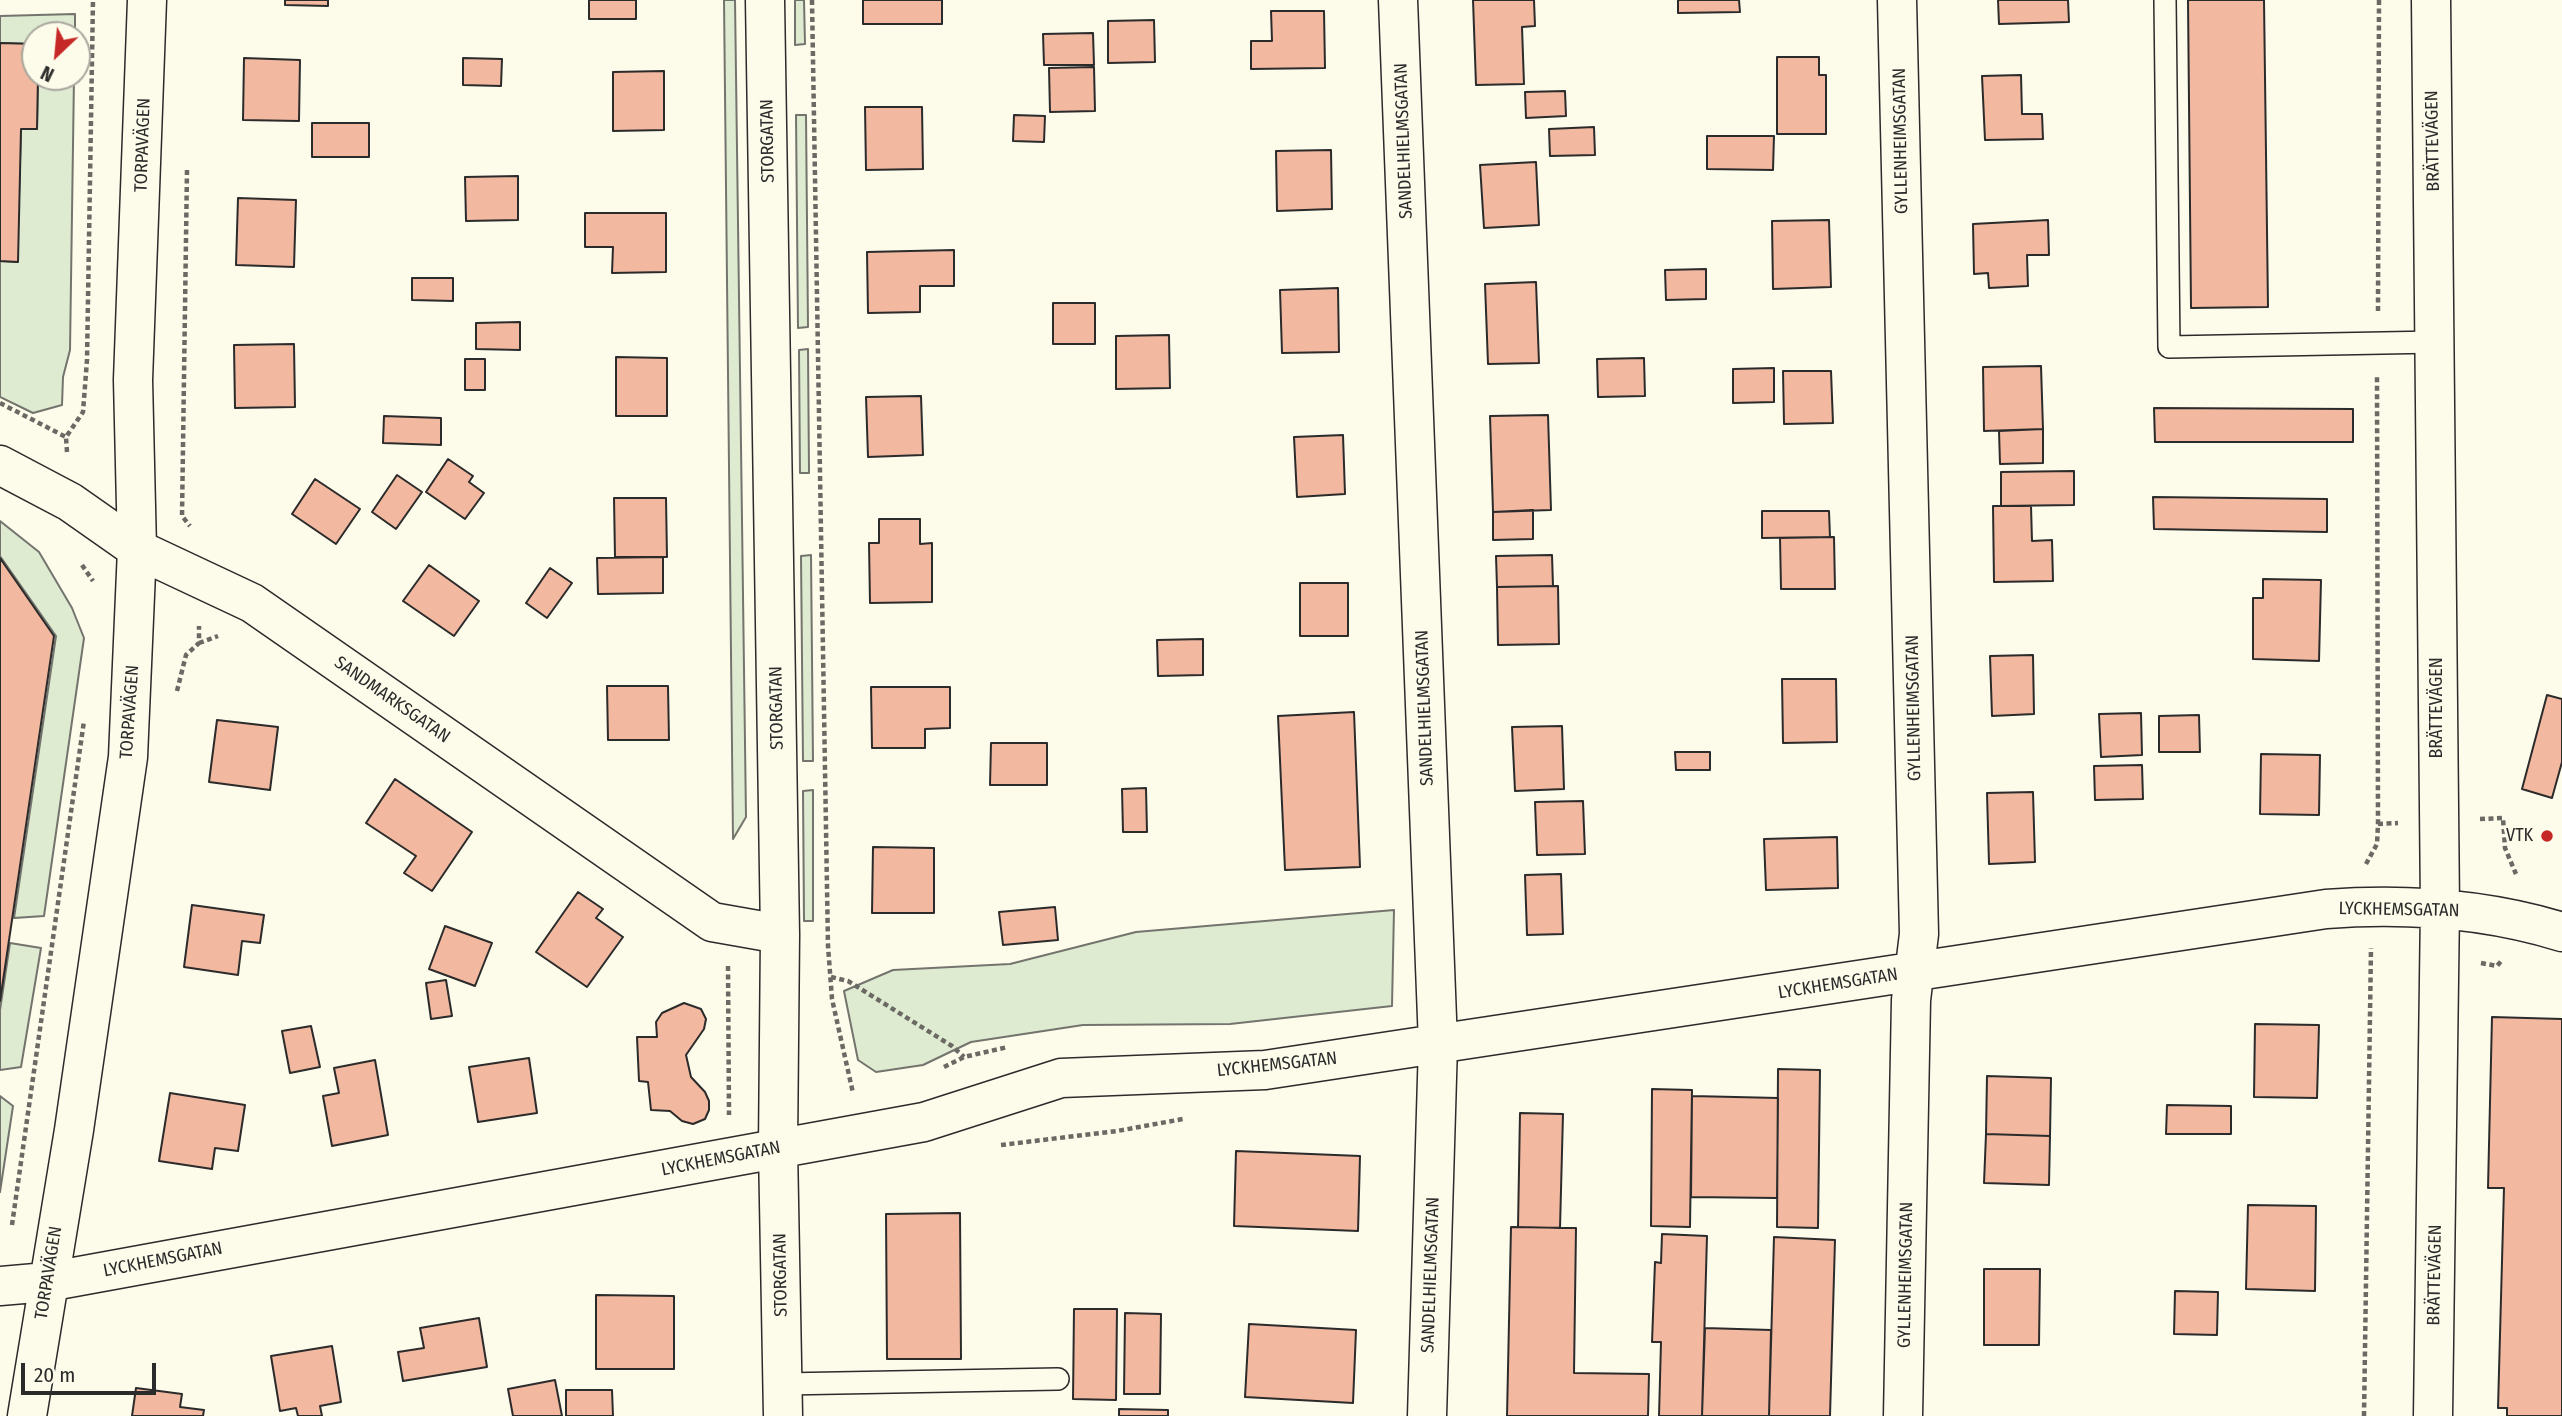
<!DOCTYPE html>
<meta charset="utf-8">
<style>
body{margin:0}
#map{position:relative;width:2562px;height:1416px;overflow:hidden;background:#fdfbea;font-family:"Fira Sans Condensed",sans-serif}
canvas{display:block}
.north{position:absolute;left:21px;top:21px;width:70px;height:70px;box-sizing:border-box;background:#fdfbea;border:2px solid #a9a89e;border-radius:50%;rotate:206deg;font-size:19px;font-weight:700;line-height:28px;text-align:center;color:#2b2b2b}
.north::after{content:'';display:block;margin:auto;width:24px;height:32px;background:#c62828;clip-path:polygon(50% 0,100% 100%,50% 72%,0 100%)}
.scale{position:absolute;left:21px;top:1363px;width:135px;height:32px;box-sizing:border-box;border:4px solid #2b2b2b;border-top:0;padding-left:9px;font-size:21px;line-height:24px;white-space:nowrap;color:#2b2b2b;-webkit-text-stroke:5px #fdfbea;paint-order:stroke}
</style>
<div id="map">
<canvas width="2562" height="1416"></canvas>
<div class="north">N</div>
<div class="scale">20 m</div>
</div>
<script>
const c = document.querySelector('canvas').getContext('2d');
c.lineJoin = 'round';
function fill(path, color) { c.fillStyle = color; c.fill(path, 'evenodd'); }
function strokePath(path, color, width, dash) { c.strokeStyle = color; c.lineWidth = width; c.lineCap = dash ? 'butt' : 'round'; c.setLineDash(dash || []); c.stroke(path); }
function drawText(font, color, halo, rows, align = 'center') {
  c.font = font + ' "Fira Sans Condensed",sans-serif'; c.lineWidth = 5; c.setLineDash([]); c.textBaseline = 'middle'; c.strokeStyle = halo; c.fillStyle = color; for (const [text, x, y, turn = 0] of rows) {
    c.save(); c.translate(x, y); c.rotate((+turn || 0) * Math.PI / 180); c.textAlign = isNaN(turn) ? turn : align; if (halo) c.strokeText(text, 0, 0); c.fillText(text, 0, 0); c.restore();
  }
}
const green = new Path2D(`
 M724,0H735L746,817L733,839Z
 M795,0H804L805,44L795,45Z
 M75,14V35H35V44L0,43V16Z
 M38,77H74L70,350L63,377L62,405L33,413L0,397V261L17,262L21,129H37Z
 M796,115H806L808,327L798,328Z
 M808,349L809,473H800L799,350Z
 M0,521L39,552L72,608L84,638L44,916L14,918L56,636L0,556Z
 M811,555L813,761H803L801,556Z
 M813,790V921H804L803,791Z
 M1394,910L1392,1006L1230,1024L1083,1025L971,1042L923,1065L876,1072L858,1060L844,991L893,970L1010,964L1136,932Z
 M10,943L41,948L21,1067L0,1070V1010Z
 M0,1096L13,1106L0,1192Z`);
fill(green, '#deebd1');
strokePath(green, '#74746e', 2);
const building = new Path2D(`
 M285,0H328V6L285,5Z
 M589,0H636V19H589Z
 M863,0H942V24H863Z
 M1473,0H1534L1535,26L1522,27L1524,84L1476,85Z
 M1678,0H1739L1740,12L1678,13Z
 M1998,0H2068L2069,22L1999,24Z
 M2188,0H2264L2268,307L2191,308Z
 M1271,11H1324L1325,68L1251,69V41H1272Z
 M1154,20L1155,62L1108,63V21Z
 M1093,33L1094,65H1044L1043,34Z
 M0,43L35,44V77H38L37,129H21L18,262L0,261Z
 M1777,57H1819V75H1826V134H1777Z
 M244,58L300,60L299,121L243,120Z
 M463,58L502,59L501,86L463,85Z
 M1094,67L1095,111L1050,112L1049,68Z
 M664,71V130L613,131V72Z
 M2021,75L2022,114H2042L2043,139L1985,140L1982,76Z
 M1565,91L1566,116L1526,118L1525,92Z
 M865,107H922L923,169L866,170Z
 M1014,115L1045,116L1044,142L1013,141Z
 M312,123H369V157H312Z
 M1594,127L1595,155L1550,156L1549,129Z
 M1707,136H1774L1773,170L1707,169Z
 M1331,150L1332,209L1277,211L1276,151Z
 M1536,162L1539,225L1484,228L1480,165Z
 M518,176V220L466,221L465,177Z
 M238,198L296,200L294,267L236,265Z
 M585,213H666V272L612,273L613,247H585Z
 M1829,220L1831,287L1773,289L1772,221Z
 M2048,220L2049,255H2027L2028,286L1989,288L1988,273L1974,274L1973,224Z
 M954,250V286H920V312L868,313L867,252Z
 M1706,269V299L1666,300L1665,270Z
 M412,278H453V301L412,300Z
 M1536,282L1539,363L1488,364L1485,284Z
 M1338,288L1339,352L1282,353L1280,290Z
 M1053,303H1095V344H1053Z
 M520,322V350L476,349V323Z
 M1169,335L1170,388L1116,389V336Z
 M294,344L295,407L235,408L234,345Z
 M616,357L667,358V416H616Z
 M1644,358L1645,396L1598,397L1597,359Z
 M465,359H485V390H465Z
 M2041,366L2043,429L1984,431L1983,367Z
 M1774,368V402L1733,403V369Z
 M1783,371H1831L1833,423L1784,424Z
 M921,396L923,455L868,457L866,397Z
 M2154,408L2353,409V442H2155Z
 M1548,415L1551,510L1493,512L1490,416Z
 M384,416L441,418V445L383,443Z
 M2043,429V463L2000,464L1999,431Z
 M1343,435L1345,494L1297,497L1294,437Z
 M448,459L473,476L469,482L484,493L465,519L426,492Z
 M2074,471V505L2001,506V472Z
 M397,475L422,492L396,529L372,512Z
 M315,479L360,509L336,544L292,514Z
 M2153,497L2327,499V532L2154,529Z
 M614,498H666L667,557H615Z
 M1993,506H2031L2032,541L2052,540L2053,581L1994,582Z
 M1533,510V539L1493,540V512Z
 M1762,511H1829L1830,537L1762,538Z
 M879,519H920V544L932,543V602L870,603L869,543H879Z
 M1834,537L1835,589H1781L1780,538Z
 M1552,555L1553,586L1497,587L1496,556Z
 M663,557V593L598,594L597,558Z
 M0,558L54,636L0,1001Z
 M429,565L479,601L454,636L403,601Z
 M550,568L572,583L547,618L526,603Z
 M2263,579L2321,580L2319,661L2253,659V598H2263Z
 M1300,583H1348V636H1300Z
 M1558,586L1559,644L1498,645L1497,587Z
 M1203,639V675L1158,676L1157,640Z
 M2033,655L2034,714L1992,716L1990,656Z
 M1782,679H1836L1837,742L1783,743Z
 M607,686H668L669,740H608Z
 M871,687H950V728L925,729V748H872Z
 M2547,695L2562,699V762L2552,798L2522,789Z
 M1354,712L1360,867L1285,870L1278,716Z
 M2141,713L2142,755L2101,757L2099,714Z
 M2199,715L2200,752H2159V716Z
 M217,720L278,727L270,790L209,782Z
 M1562,726L1564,789L1515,791L1512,727Z
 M991,743H1047V785H990Z
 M1675,752H1710V770H1676Z
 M2261,754L2320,755L2319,815L2260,814Z
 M2142,765L2143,799L2095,800L2094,766Z
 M395,779L472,832L432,891L404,873L416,856L366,823Z
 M1146,788L1147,832H1123L1122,789Z
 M2033,792L2035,862L1989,864L1987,793Z
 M1583,801L1585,854L1537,855L1535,802Z
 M1837,837L1838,888L1766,890L1764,839Z
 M873,847L934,848V913H872Z
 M1561,874L1563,934L1527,935L1525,875Z
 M578,892L603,909L596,918L623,937L587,987L536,952Z
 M192,905L264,915L260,943L242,941L238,975L184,967Z
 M1055,907L1058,940L1003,945L999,912Z
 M445,926L492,943L475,986L429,969Z
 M446,980L452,1016L431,1019L426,983Z
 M684,1003L701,1009L706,1019L704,1029L686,1055L691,1077L705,1092L709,1101V1110L705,1119L693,1124L682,1121L670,1111L651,1110L648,1082L639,1081L637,1037H657L656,1022L662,1013Z
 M2492,1017L2562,1019V1416H2507V1408H2498L2504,1188H2488Z
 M2255,1024L2319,1025L2317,1098L2254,1097Z
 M311,1026L320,1067L290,1073L282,1031Z
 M529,1058L537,1113L478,1122L469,1067Z
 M375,1060L388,1135L332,1146L323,1096L339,1093L334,1068Z
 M1778,1069L1820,1070L1818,1228L1777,1227Z
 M1987,1076L2051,1078L2050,1136L1986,1134Z
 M1652,1089L1692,1090L1690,1227L1651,1226Z
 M170,1093L245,1105L238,1151L215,1148L212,1169L159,1161Z
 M1692,1096L1778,1098L1777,1198L1691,1197Z
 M2167,1105L2231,1106V1134H2166Z
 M1520,1113L1563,1114L1560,1228L1518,1227Z
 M1986,1134L2050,1136L2049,1185L1984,1183Z
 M1236,1151L1360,1156L1358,1231L1234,1226Z
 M2248,1205L2316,1206L2315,1291L2246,1289Z
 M960,1213L961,1359H887L886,1214Z
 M1511,1227L1576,1228L1574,1373L1649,1374L1648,1416H1507Z
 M1662,1234L1707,1236L1702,1416H1659L1661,1342H1652L1655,1262L1661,1263Z
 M1774,1237L1835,1240L1830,1416H1769Z
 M1984,1269H2040L2039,1345H1984Z
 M2175,1291L2218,1292L2217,1335L2174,1334Z
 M596,1295L674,1296V1369H596Z
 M1074,1309H1117L1116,1400L1073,1399Z
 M1125,1313L1161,1314L1160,1394H1124Z
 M479,1318L487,1367L403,1381L398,1352L424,1348L420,1328Z
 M1249,1324L1356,1330L1353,1403L1245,1397Z
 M1705,1328L1771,1330L1769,1416H1702Z
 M332,1346L341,1402L320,1406L322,1416H298L296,1408L280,1411L271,1356Z
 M555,1380L562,1416H513L508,1389Z
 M136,1388L182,1394L180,1407L204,1410L203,1416H132Z
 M566,1390H612L613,1416H566Z
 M1119,1409L1168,1410V1416H1119Z`);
fill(building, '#f2b8a0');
strokePath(building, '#2b2b2b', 2);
const service = new Path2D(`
 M2165,0L2169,347L2436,342
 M783,1384L1058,1379`);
const minor = new Path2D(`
 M765,0L780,934L778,1148L783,1416
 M1398,0L1438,1044L1427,1416
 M1897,0L1919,934L1911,1000L1903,1416
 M2431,0L2440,907L2433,1416
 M0,465L70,502L137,549L252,603L712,922L780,934
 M0,1286L47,1282L924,1122L1061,1078L1265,1070L2326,909C2407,903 2484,908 2562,932
 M27,1416L74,1130L128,757L137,549L133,380L147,0`);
strokePath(service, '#2b2b2b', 24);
strokePath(minor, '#2b2b2b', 41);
strokePath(new Path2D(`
 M812,0L828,946L832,999L853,1093
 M187,170L182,516L190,526
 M2378,311L2379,0
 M0,403L66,437
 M67,452L66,437L83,412L87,360L93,0
 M82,565L93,581
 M199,643L218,636
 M177,691L186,655L199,643V626
 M2480,819L2503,818L2505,848L2516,874
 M2378,824L2398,823
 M2366,864L2377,844L2378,824L2377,375
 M2481,963L2497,966L2502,960
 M728,966L729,1115
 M831,977L848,981L952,1046L964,1057
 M944,1067L964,1057L1008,1047
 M1001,1145L1117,1131L1183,1119
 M12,1225L84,721
 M2364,1416L2371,948`), '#6a6964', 4.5, [5, 3.5]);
strokePath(service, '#fdfbea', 21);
strokePath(minor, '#fdfbea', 38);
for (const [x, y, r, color] of [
 [2547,836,7,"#c62828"]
]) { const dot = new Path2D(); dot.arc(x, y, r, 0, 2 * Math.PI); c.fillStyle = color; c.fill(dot); strokePath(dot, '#fdfbea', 2.5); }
drawText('18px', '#2b2b2b', '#fdfbea', [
 ["STORGATAN",768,141,-91],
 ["SANDELHIELMSGATAN",1404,141,-92],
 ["GYLLENHEIMSGATAN",1901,141,-91],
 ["BRÄTTEVÄGEN",2433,141,-91],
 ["TORPAVÄGEN",143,145,-88],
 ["SANDMARKSGATAN",392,700,35],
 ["STORGATAN",777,708,-91],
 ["SANDELHIELMSGATAN",1425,708,-92],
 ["GYLLENHEIMSGATAN",1914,708,-91],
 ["BRÄTTEVÄGEN",2437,708,-90],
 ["TORPAVÄGEN",130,712,-86],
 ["LYCKHEMSGATAN",2399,910,1],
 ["LYCKHEMSGATAN",1838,984,-9],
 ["LYCKHEMSGATAN",1277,1065,-6],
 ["LYCKHEMSGATAN",721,1159,-11],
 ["LYCKHEMSGATAN",163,1260,-11],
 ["TORPAVÄGEN",49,1273,-81],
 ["STORGATAN",781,1275,-91],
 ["SANDELHIELMSGATAN",1431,1275,-88],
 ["GYLLENHEIMSGATAN",1906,1275,-89],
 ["BRÄTTEVÄGEN",2435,1275,-89]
]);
drawText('18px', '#2b2b2b', '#fdfbea', [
 ["VTK",2533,836]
], 'right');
</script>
